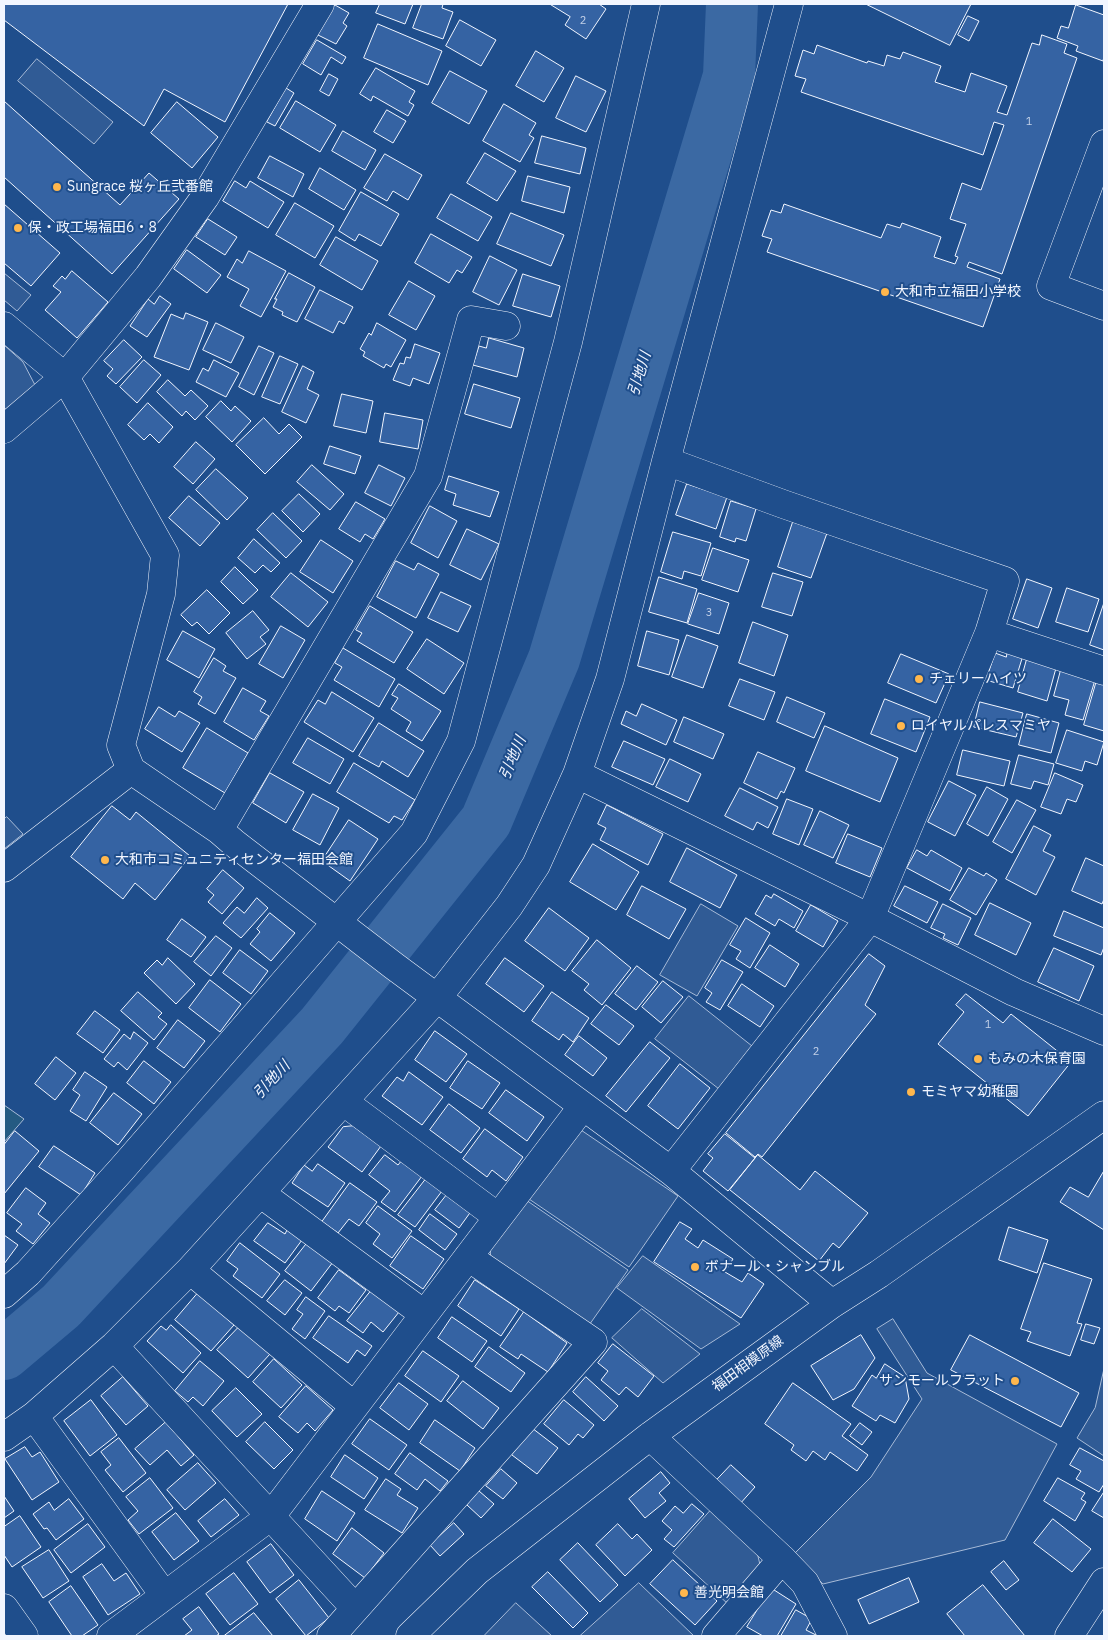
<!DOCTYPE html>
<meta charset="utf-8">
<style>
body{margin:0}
#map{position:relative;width:1108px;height:1640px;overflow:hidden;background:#1f4e8c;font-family:"IBM Plex Sans",sans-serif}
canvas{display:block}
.frame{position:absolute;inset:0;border:5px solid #f2f6ff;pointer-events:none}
</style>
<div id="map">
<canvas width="1108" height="1640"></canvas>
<div class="frame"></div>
</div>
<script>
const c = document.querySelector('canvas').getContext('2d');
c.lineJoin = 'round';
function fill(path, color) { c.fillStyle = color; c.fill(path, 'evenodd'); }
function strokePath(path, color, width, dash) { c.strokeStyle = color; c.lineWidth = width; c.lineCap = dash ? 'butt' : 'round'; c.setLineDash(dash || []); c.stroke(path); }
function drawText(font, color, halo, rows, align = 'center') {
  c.font = font + ' "IBM Plex Sans","Noto Sans JP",sans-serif'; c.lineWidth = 4; c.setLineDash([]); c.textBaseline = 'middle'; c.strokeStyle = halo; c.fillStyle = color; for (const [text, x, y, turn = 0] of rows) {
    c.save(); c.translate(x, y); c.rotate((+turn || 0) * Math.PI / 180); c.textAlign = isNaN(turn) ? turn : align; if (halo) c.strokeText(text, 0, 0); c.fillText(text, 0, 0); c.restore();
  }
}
const green = new Path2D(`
 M4,1105L24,1119L4,1142Z`);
fill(green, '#245a82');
strokePath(green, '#a8bbd7', 1);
const parking = new Path2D(`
 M37,59L113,122L94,144L18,81Z
 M4,273L31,295L17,311L4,300Z
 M4,345L23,362L35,385L6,410L4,407Z
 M7,817L23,834L4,849V819Z
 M701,904L738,926L697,996L660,975Z
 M689,996L752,1046L719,1089L655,1039Z
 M578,1128L678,1196L629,1267L529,1199Z
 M526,1200L628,1270L587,1328L491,1262L490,1246Z
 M643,1256L740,1324L701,1349L617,1288Z
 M642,1309L700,1354L663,1383L612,1338Z
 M893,1319L927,1373L1057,1444L1005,1540L823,1584L793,1555L871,1477L922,1399L877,1329Z
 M1104,1369V1456L1077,1438L1095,1408Z
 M711,1510L757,1552L761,1569L729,1605L673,1553Z
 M639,1583L694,1636H580Z
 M516,1603L552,1636H484Z`);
fill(parking, '#305b95');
strokePath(parking, '#a8bbd7', 1);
strokePath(new Path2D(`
 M4,1354L61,1306L322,1026L486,821L554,659L729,76L732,4`), '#3b69a3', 52);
const building = new Path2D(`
 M4,4H288L225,122L164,89L144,126L4,20Z
 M380,4H413L405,24L376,13Z
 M422,4H443L442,8L453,12L443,39L413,28Z
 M550,4H599L606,9L586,39L565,25L570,17Z
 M866,4H971L950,45Z
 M335,5L349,13L343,23L347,26L336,44L318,35Z
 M1076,5L1104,15V56L1103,61L1076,51L1078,46L1057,38L1061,26L1068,28Z
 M968,16L979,21L969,41L958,35Z
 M460,20L496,40L481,66L446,46Z
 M378,24L442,51L428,85L364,58Z
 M1042,35L1067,44L1064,53L1077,58L1002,274L969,262L967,267L1000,279L983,327L767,252L772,239L762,236L771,210L781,213L784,204L881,238L887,224L900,228L902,223L941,237L934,257L955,264L958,257L955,256L966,224L950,219L962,183L981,190L1004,125L994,122L983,155L801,92L806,79L795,76L803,50L814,54L817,45L867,63L868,61L884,66L887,55L900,59L903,52L941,66L935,82L965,92L971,73L1007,86L997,112L1007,115L1032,43L1039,45Z
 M317,40L346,57L342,64L331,57L321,75L303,64Z
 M536,51L564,68L544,102L516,86Z
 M376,68L415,91L409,102L414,105L408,116L373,96L371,101L360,94Z
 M450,71L487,91L469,124L432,103Z
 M329,74L338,79L329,96L320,91Z
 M576,76L606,91L586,132L556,118Z
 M286,88L294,93L275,126L267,122Z
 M4,101L120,205L149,173L179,199L112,274L4,177Z
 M296,101L336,125L320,152L280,128Z
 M177,102L218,137L192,168L151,133Z
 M504,104L536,123L529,135L534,138L520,162L483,141Z
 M387,110L406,121L393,143L374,132Z
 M343,131L376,150L365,170L332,151Z
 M542,136L586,148L580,174L535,163Z
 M485,153L516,171L497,201L467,183Z
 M385,154L422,175L408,200L393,191L387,201L364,188Z
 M270,156L304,174L293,197L258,178Z
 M320,168L356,190L344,210L309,189Z
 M528,176L570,187L564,213L522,201Z
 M235,181L246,188L250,181L284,202L268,228L223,201Z
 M361,192L399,214L381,246L359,234L355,241L339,231Z
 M451,194L492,217L478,241L437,218Z
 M295,203L334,226L315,258L276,235Z
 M4,204L60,253L31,286L4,263Z
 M511,213L564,235L551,266L497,244Z
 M208,219L237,237L225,255L196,237Z
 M431,234L472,257L462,273L457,270L449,283L415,263Z
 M336,237L378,261L362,290L320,265Z
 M187,250L221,275L207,293L174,269Z
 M249,251L286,271L261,317L240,306L249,289L227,277L237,259L242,263Z
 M490,256L517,270L499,305L473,292Z
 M72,271L108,302L77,338L45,310L61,292L53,286L62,276L65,279Z
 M289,273L315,287L297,322L282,315L283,312L273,307L277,299H275Z
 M523,274L560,286L551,317L513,306Z
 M409,281L435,296L416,330L389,315Z
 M320,290L353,307L344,324L339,321L333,333L305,319Z
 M160,296L171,304L147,337L130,326L148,299L154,304Z
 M186,313L208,322L189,370L154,357L171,314L183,319Z
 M216,323L244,337L231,363L203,350Z
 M377,323L406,340L391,367L386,364L384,368L363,356L365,352L360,349L369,333L371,335Z
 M489,338L524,348L517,377L473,365L479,346L486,348Z
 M124,340L142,357L116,384L107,376L113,369L104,361Z
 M415,344L440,353L429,384L413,378L410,386L393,380L400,363L404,364L406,357L410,358Z
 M259,346L274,353L254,395L239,387Z
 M280,356L298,364L280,404L262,397Z
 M144,360L161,375L137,403L120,387Z
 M214,360L239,373L226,397L196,382L203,368L208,371Z
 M303,366L314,372L307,389L319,395L306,423L282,412Z
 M168,380L185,396L191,390L208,406L195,420L186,411L182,416L157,392Z
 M474,384L520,398L511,428L465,414Z
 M342,394L373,401L366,433L334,426Z
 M221,401L231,411L235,406L251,421L232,442L206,417Z
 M148,403L173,427L159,443L150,434L144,440L128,425Z
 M385,413L423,420L418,449L380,442Z
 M264,418L279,434L289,424L302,437L265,474L236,445Z
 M196,442L215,459L193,484L174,467Z
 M330,446L361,456L355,474L324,464Z
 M312,465L344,494L330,510L297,482Z
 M379,465L405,478L391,506L365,493Z
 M216,469L248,498L227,520L196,490Z
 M449,476L499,492L490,517L453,505L456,494L445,490Z
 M687,484L727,497L716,529L676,515Z
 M299,494L320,514L303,532L282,511Z
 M189,496L220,523L200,546L169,518Z
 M731,501L756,509L746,541L736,538L735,542L720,537Z
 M356,502L385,519L373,539L365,534L360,542L339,529Z
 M430,506L457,521L438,558L411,543Z
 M273,513L302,541L286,558L257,530Z
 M793,522L827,533L811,578L778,567Z
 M467,529L499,544L481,580L450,565Z
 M673,532L711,543L701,576L684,571L682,579L661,572Z
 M254,539L280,563L271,572L263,565L255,573L238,558Z
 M321,540L353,561L333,593L300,572Z
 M713,548L749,560L738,592L702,580Z
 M396,561L414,570L418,563L439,574L416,618L377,597Z
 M235,567L258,590L243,604L221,582Z
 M291,573L328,602L308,627L271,597Z
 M773,573L803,582L792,616L762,607Z
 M659,577L697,589L687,623L649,612Z
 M1027,579L1052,588L1038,628L1013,619Z
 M1067,588L1099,599L1088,632L1056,622Z
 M207,590L230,613L209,634L197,622L192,626L181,615Z
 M441,592L471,606L458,632L428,618Z
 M699,593L729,603L719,634L688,624Z
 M1104,603V650L1090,645Z
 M370,606L413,632L394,663L357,641L362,633L356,630Z
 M253,611L269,630L260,637L266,644L247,659L226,633Z
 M753,622L788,635L774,676L739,663Z
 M281,626L305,640L283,678L259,664Z
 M183,631L215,649L199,678L167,660Z
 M647,631L679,640L669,675L638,666Z
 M687,635L718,646L703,688L672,677Z
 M427,639L464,663L444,694L407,669Z
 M343,648L395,679L379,707L334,680L342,667L335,663Z
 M1008,648L1024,652L1013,688L986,680L995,653L1006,657Z
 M901,654L949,674L936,703L888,683Z
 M214,658L226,666L223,671L236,678L215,714L198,704L202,697L194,692Z
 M1027,659L1056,668L1047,701L1018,692Z
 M1061,670L1095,680L1083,720L1065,715L1069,700L1054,696Z
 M740,679L775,692L764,720L729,706Z
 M1097,680L1104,682V731L1084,725Z
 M399,684L441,711L422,741L406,731L411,722L391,709L398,698L392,695Z
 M243,688L266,701L260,711L269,716L254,740L224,722Z
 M332,692L374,718L353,752L304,722L318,700L325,704Z
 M787,697L825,713L814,738L777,722Z
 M885,699L930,717L916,752L871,734Z
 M980,702L1023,713L1016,737L974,727Z
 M642,704L677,720L666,745L621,724L626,711L636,716Z
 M159,707L175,717L179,711L200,723L182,752L145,729Z
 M1027,714L1059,723L1051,753L1019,745Z
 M684,717L724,734L713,759L674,742Z
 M379,723L424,751L408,777L382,761L379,767L359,756Z
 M825,726L898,758L880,802L806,771Z
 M207,728L248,753L225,793L183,768Z
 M1067,730L1104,742L1097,765L1085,761L1082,771L1056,763Z
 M308,738L344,759L330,784L293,763Z
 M624,741L665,759L653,785L612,767Z
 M963,750L1010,761L1004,786L957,775Z
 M758,752L795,768L784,793L781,791L777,799L744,783Z
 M1019,755L1054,764L1048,785L1034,781L1031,789L1011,784Z
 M670,759L701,774L688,802L656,787Z
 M354,763L415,800L402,820L394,816L389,823L337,792Z
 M270,773L304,792L286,823L253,803Z
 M1055,773L1083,785L1076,802L1067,799L1061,814L1041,807Z
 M949,781L976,795L955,836L928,822Z
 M987,787L1008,799L988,836L967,824Z
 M740,788L778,807L768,828L757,822L753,830L725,816Z
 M313,794L339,808L320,845L293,830Z
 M787,799L813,809L799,845L773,834Z
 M1017,800L1036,810L1012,853L993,842Z
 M607,805L663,834L648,865L600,840L606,828L598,824Z
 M112,806L130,820L136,812L190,856L155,900L135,883L123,899L71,857Z
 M820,811L849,825L833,858L804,845Z
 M349,820L378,839L350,881L322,861Z
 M1034,826L1051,835L1043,851L1055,857L1036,895L1006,879Z
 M848,834L882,848L870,877L836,863Z
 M593,844L639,872L616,910L570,882Z
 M687,848L737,875L720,908L670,882Z
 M917,850L927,856L931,850L962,868L950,891L907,868Z
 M1086,858L1104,866V899L1102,904L1072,891Z
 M969,868L984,876L986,873L997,880L976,915L950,900Z
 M223,870L244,888L222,914L208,902L214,895L207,889Z
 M642,886L686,909L669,939L627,915Z
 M905,886L938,902L927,923L894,906Z
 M774,894L803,911L794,928L779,919L775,926L755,914L766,895L771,898Z
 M257,898L268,908L241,938L223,923L237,907L244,913Z
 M990,903L1031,923L1016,955L975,935Z
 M943,904L971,918L958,945L943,938L945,934L931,928Z
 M811,905L838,921L823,947L796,931Z
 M549,908L589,938L565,971L525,941Z
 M1064,911L1104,928V947L1101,955L1054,936Z
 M270,913L295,933L271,961L250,944L260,932L257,929Z
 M746,918L770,933L750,968L736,959L741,951L730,945Z
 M182,919L206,937L191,957L167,940Z
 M216,936L232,948L211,976L194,962Z
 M597,940L631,968L602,1005L584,990L589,984L572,971Z
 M770,945L799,964L785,987L755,968Z
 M1054,948L1094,966L1079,1001L1038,982Z
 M240,950L268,971L251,994L223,973Z
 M869,954L885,966L865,1005L876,1014L762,1157L758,1154L755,1157L726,1133Z
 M168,958L195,984L176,1004L144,973L157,960L162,965Z
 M505,958L544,986L524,1012L486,984Z
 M722,960L743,972L720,1010L706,1002L712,993L705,988Z
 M637,966L658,982L636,1010L615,994Z
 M210,980L241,1004L220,1032L189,1008Z
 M663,981L683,997L661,1023L642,1007Z
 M742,984L774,1006L760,1027L728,1006Z
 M138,992L162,1013L158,1017L167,1024L154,1040L121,1011Z
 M552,992L589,1018L573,1042L563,1034L559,1040L532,1021Z
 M966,994L1003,1023L1011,1014L1071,1062L1028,1116L938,1044L964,1012L956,1005Z
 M606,1005L634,1026L619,1045L591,1024Z
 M95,1011L120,1030L103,1053L77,1034Z
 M178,1020L205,1041L184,1068L157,1048Z
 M435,1031L467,1054L446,1082L415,1060Z
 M134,1032L148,1043L127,1070L118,1062L114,1067L104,1059L124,1034L130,1039Z
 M579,1036L607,1058L593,1076L565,1055Z
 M650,1042L670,1058L626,1112L606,1096Z
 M56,1057L76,1073L55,1100L35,1084Z
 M144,1061L171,1082L154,1104L127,1083Z
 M468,1061L500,1083L482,1109L450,1088Z
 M680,1064L710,1088L678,1129L648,1106Z
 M85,1072L107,1087L86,1121L70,1111L80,1095L73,1090Z
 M409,1072L443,1097L422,1125L382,1096L397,1077L403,1081Z
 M506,1090L544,1117L527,1141L489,1113Z
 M114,1093L142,1114L118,1145L90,1123Z
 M449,1104L480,1128L461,1153L430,1130Z
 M353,1126L381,1146L362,1172L328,1147L343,1127Z
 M485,1129L523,1157L506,1181L492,1170L487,1177L463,1159Z
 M15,1131L39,1151L4,1194V1145Z
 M725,1134L755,1158L728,1191L703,1171L713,1158L708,1154Z
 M54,1146L95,1173L81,1195L39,1167Z
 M385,1155L398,1165L402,1160L422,1176L395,1212L381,1202L390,1191L369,1175Z
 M758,1155L800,1190L815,1171L868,1213L839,1248L833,1243L819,1261L730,1190Z
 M318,1164L345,1183L328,1207L292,1183L304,1165L312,1171Z
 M1104,1171V1230L1060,1202L1070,1187L1088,1197Z
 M426,1179L442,1191L415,1227L398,1215Z
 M350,1183L377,1202L359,1226L349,1219L338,1233L322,1222Z
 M26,1188L46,1203L38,1214L50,1223L33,1244L16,1231L22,1224L7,1213Z
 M449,1192L472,1210L459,1228L435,1210Z
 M378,1206L412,1231L392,1258L373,1244L380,1234L366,1223Z
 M430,1214L457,1234L445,1250L419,1230Z
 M680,1222L692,1229L685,1239L698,1248L703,1240L733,1259L725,1272L742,1282L748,1273L764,1284L741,1318L654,1262Z
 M268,1223L285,1234L287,1230L302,1240L285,1263L254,1241Z
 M1009,1227L1048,1240L1037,1273L999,1260Z
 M4,1235L18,1245L4,1264Z
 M411,1236L444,1259L423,1289L390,1266Z
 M308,1242L333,1262L311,1291L285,1271Z
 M240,1243L280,1274L262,1298L233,1276L238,1269L227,1261Z
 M1044,1263L1092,1279L1077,1323L1082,1324L1070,1356L1027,1341L1031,1332L1021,1329Z
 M339,1270L366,1290L349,1313L339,1306L335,1311L318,1298Z
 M285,1280L302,1293L285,1315L267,1301Z
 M475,1280L519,1309L501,1336L458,1306Z
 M371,1291L399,1312L383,1332L371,1322L363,1333L347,1321Z
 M198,1293L234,1325L211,1351L175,1320Z
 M306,1297L325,1311L305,1339L292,1329L303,1314L297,1310Z
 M524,1312L567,1343L548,1372L521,1354L518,1359L500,1347Z
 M329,1316L372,1346L365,1356L357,1350L348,1363L313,1338Z
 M452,1317L487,1341L472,1362L438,1338Z
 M1086,1324L1100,1328L1094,1344L1081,1340Z
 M171,1325L201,1353L183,1373L147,1341L161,1326L166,1330Z
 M239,1327L270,1354L248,1378L217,1350Z
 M861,1335L875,1358L854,1389L833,1400L811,1366Z
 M970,1335L1079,1393L1061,1427L951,1370Z
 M613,1344L654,1376L638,1397L626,1387L619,1395L601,1380L608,1371L598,1363Z
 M489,1347L525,1373L511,1392L475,1367Z
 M423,1351L459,1376L441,1402L405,1376Z
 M274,1359L302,1385L281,1408L253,1382Z
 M200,1361L224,1381L203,1406L193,1397L188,1402L175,1391Z
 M885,1364L905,1377L909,1399L895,1423L880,1415L876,1421L852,1406L872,1375L876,1378Z
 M123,1377L148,1406L126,1425L101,1396Z
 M586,1377L618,1406L604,1421L573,1392Z
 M463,1381L499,1408L483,1429L447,1401Z
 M399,1383L428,1404L409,1430L380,1408Z
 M793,1383L851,1424L842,1436L868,1455L857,1471L830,1452L825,1460L813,1451L806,1461L791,1450L794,1445L765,1424Z
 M306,1386L333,1410L315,1431L307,1423L298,1433L279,1417Z
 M236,1388L262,1414L237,1437L212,1411Z
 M91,1400L117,1435L90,1456L64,1421Z
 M564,1400L594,1425L583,1438L578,1434L569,1445L544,1424Z
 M370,1419L407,1445L389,1470L352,1444Z
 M435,1420L475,1448L460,1471L420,1443Z
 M166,1422L194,1455L181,1466L167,1450L150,1465L135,1449Z
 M265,1422L293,1450L274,1469L246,1442Z
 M860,1423L872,1432L862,1445L850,1436Z
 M532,1428L558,1448L537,1474L512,1455Z
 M119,1438L146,1473L123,1492L105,1470L111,1465L101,1452Z
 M25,1447L32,1457L40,1452L59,1482L32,1500L5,1459Z
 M1080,1448L1104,1461V1484L1099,1492L1076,1479L1081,1471L1070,1465Z
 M410,1453L448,1481L440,1491L425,1479L417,1490L395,1474Z
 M345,1455L378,1478L364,1499L331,1477Z
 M198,1463L216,1483L185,1510L167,1490Z
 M731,1465L755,1487L739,1505L714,1483Z
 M501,1469L517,1483L503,1499L486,1486Z
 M661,1472L670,1483L659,1493L666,1501L645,1518L629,1499Z
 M150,1478L173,1508L139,1534L128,1520L138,1511L126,1497Z
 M1058,1478L1085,1493L1081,1499L1086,1502L1075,1521L1044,1501Z
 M386,1479L401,1489L397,1495L418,1508L402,1533L365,1510Z
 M322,1491L355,1513L337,1541L305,1519Z
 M479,1491L494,1504L481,1518L467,1505Z
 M1104,1492V1518L1092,1511Z
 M4,1496L14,1511L4,1518Z
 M69,1499L84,1519L56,1540L47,1528L44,1529L33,1514L49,1502L54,1510Z
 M225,1499L239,1515L211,1537L198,1521Z
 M692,1504L704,1514L674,1547L664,1539L672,1530L662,1521L675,1506L683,1513Z
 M176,1513L199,1541L174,1560L152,1532Z
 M20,1516L41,1547L12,1567L4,1555V1527Z
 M1053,1519L1091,1549L1072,1572L1034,1543Z
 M454,1523L464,1534L440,1556L430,1545Z
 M88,1524L105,1547L71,1573L54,1550Z
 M618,1524L632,1539L637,1534L652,1550L625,1576L596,1545Z
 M352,1528L384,1553L365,1578L333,1554Z
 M578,1543L618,1585L600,1602L560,1560Z
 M271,1544L294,1575L270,1593L247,1562Z
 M49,1550L69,1581L43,1598L22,1567Z
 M673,1560L717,1601L695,1625L650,1584Z
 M1004,1561L1019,1580L1006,1590L991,1572Z
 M102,1564L114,1581L126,1573L140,1594L108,1615L83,1577Z
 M548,1572L588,1613L573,1628L532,1587Z
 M234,1573L258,1604L230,1625L206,1594Z
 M909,1578L919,1602L869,1624L858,1600Z
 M299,1580L329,1618L306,1636L276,1599Z
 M983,1585L1025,1636H965L947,1614Z
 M71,1586L98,1625L82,1636H72L49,1602Z
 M771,1588L796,1604L777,1636H763L747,1627Z
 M199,1607L219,1634L216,1636H184L192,1630L183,1619Z
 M796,1610L812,1619L806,1630L818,1636H781Z
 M254,1613L273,1636H224Z`);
fill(building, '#3563a3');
strokePath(building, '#f2f6ff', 1);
const minor = new Path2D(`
 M1104,144L1051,286L1104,306
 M4,326L65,377L165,555L161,594L121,745L131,770L219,830L234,843L394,966L671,1171L832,1304
 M4,429L65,377L148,277L205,197L320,4
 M666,461L783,504L1005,581L989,633L870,918L671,1171
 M989,633L1104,671
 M577,774L870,918L1014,992L1104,1031
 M219,830L428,476L471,320L506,326
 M4,868L131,770
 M344,1102L498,1217
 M260,1193L424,1314
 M190,1270L354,1406
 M4,1294L28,1273L121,1170L414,833L461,741L568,342L646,4
 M114,1346L355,1608
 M34,1416L164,1595
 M650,1436L782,1559L805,1583L833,1636
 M4,1437L34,1416L114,1346L190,1270L437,998L509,906L536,865L577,774L610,679L666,461L789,4
 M4,1608L24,1636
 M111,1636L271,1516L583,1106
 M331,1636L593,1342L468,1257
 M410,1636L477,1571L650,1436L832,1304L879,1274L1104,1115
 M716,1636L782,1559
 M1069,1636L1104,1582`);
strokePath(minor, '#f2f6ff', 29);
strokePath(minor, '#1f4e8c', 28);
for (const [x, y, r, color] of [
 [57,187,5,"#ffb74d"],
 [18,228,5,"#ffb74d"],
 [885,292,5,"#ffb74d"],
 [919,679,5,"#ffb74d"],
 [901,726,5,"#ffb74d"],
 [105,860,5,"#ffb74d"],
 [978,1059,5,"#ffb74d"],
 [911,1092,5,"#ffb74d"],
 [695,1267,5,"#ffb74d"],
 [1015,1381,5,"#ffb74d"],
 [684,1593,5,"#ffb74d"]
]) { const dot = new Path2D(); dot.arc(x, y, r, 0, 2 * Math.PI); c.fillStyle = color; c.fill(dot); strokePath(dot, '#1f4e8c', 2); }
drawText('11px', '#c3d1e8', null, [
 ["2",583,21],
 ["1",1029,122],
 ["3",709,613],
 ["1",988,1025],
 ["2",816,1052]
]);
drawText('14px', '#f2f6ff', '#1f4e8c', [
 ["Sungrace 桜ヶ丘弐番館",67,187],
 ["保・政工場福田6・8",28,228],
 ["大和市立福田小学校",895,292],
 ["チェリーハイツ",929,679],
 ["ロイヤルパレスマミヤ",911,726],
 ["大和市コミュニティセンター福田会館",115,860],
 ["もみの木保育園",988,1059],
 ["モミヤマ幼稚園",921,1092],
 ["ボナール・シャンブル",705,1267],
 ["サンモールフラット",1005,1381,"right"],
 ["善光明会館",694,1593]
], 'left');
drawText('14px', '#f2f6ff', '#1f4e8c', [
 ["福田相模原線",748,1364,-36]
]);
drawText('italic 15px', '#f2f6ff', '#1f4e8c', [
 ["引地川",640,374,-73],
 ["引地川",513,758,-67],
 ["引地川",272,1080,-47]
]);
</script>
